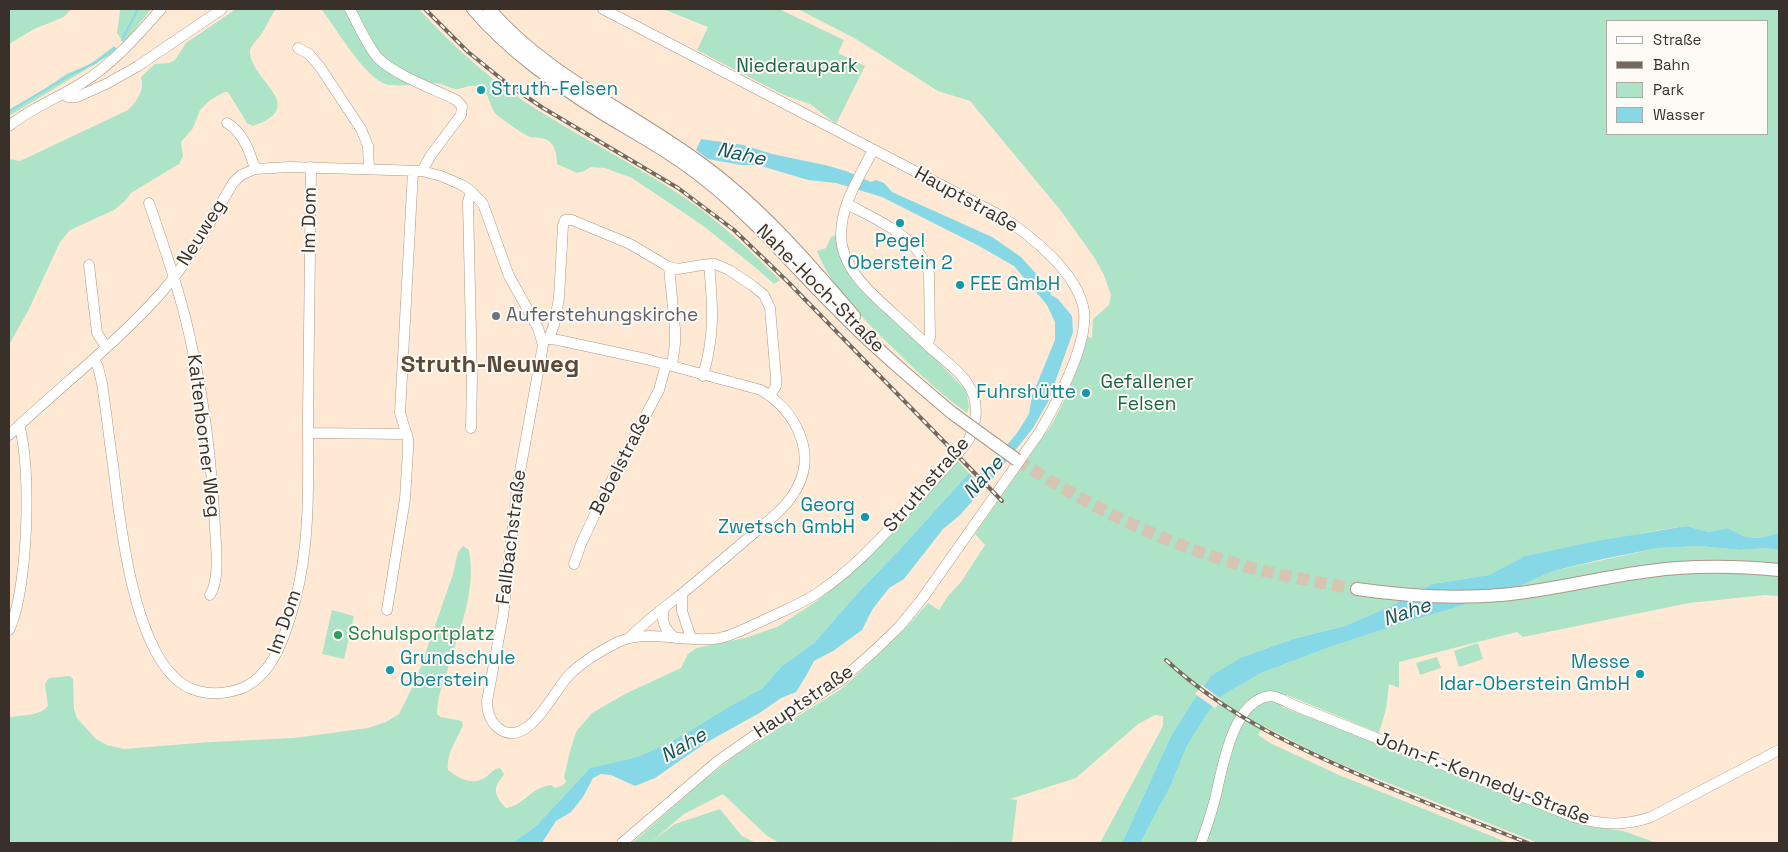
<!DOCTYPE html>
<meta charset="utf-8">
<style>
body{margin:0}
#map{position:relative;width:1788px;height:852px;overflow:hidden;background:#ffe9d5;font-family:"Space Grotesk",sans-serif}
canvas{display:block}
.frame{position:absolute;inset:0;border:10px solid #393129;pointer-events:none}
.legend{position:absolute;left:1606px;top:20px;width:162px;height:115px;box-sizing:border-box;background:#fefaf6;border:1px solid #afaaa4;margin:0;padding:6px 9px;list-style:none;font-size:15px;color:#393129}
.legend li{display:flex;align-items:center;gap:10px;height:25px}
.legend b{width:25px;border:1px solid #afaaa4}
</style>
<div id="map">
<canvas width="1788" height="852"></canvas>
<div class="frame"></div>
<ul class="legend">
<li><b style="height:6px;background:#fff"></b>Straße</li>
<li><b style="height:6px;background:#75695d"></b>Bahn</li>
<li><b style="height:14px;background:#ade3c7"></b>Park</li>
<li><b style="height:14px;background:#86d8e6"></b>Wasser</li>
</ul>
</div>
<script>
const c = document.querySelector('canvas').getContext('2d');
c.lineJoin = 'round';
function fill(path, color) { c.fillStyle = color; c.fill(path, 'evenodd'); }
function strokePath(path, color, width, dash) { c.strokeStyle = color; c.lineWidth = width; c.lineCap = dash ? 'butt' : 'round'; c.setLineDash(dash || []); c.stroke(path); }
function drawText(font, color, halo, rows, align = 'center') {
  c.font = font + ' "Space Grotesk",sans-serif'; c.lineWidth = 4; c.setLineDash([]); c.textBaseline = 'middle'; c.strokeStyle = halo; c.fillStyle = color; for (const [text, x, y, turn = 0] of rows) {
    c.save(); c.translate(x, y); c.rotate((+turn || 0) * Math.PI / 180); c.textAlign = isNaN(turn) ? turn : align; if (halo) c.strokeText(text, 0, 0); c.fillText(text, 0, 0); c.restore();
  }
}
fill(new Path2D(`
 M9,9H71L64,17L34,29L9,44Z
 M122,9H151L124,43L117,33L120,11Z
 M236,9H276C270,17 266,28 260,36C256,42 250,45 250,52C251,81 310,106 253,126L247,123L228,92H224L209,101L200,110L193,128L181,142L183,156L179,164L131,193L125,201L114,210L70,230L60,242L29,309L9,345V159L20,161L128,110C137,101 145,90 141,77L155,64L169,63L175,60L186,43Z
 M321,9H419C455,49 495,84 541,112C589,142 641,168 688,200C721,223 751,251 780,280L774,284L756,268L702,225L632,178L605,168L591,167L584,171L577,173L557,164C557,152 554,140 541,138C537,137 533,138 530,137C521,133 505,121 498,116C487,107 491,86 474,86C467,85 461,90 455,89C447,87 441,83 433,83C420,83 392,89 381,82C359,69 337,29 321,9Z
 M663,9H779L844,40L838,53L865,66L836,124L810,104L784,95L697,50L708,27Z
 M798,9H1779V533L1759,538L1745,537L1728,528L1709,532L1686,526L1659,530L1525,556L1489,575L1432,584L1391,606L1345,626L1293,639L1242,657L1189,707L1171,736L1122,843H1100L1163,726V716L1155,715L1138,724L1076,778L1010,799L1017,800L1012,843H942L945,841L941,843H779L766,835L723,794L684,814L652,841L675,824L720,809L742,836L756,843H632L704,780L737,754L840,690L857,675L903,631L928,603L939,610L948,596L961,582L985,545L975,534L1052,424L1067,395L1087,337L1092,338L1093,319L1109,305L1111,295L1104,275L1094,257L1061,211L970,101L938,91L856,39ZM1607,21H1767V134H1607Z
 M114,46L118,50L9,116V110L46,88L66,74L90,64Z
 M836,235L845,267L857,286L899,323L966,390L969,407L967,413C938,392 914,369 889,344C862,317 831,288 817,251L826,248L831,237Z
 M956,459L969,473L902,547L857,594L814,643L782,666L763,689L732,705L671,742L637,757L590,768L536,826L513,843H9V715L11,717C23,715 40,716 48,706L45,684L49,678L70,676L73,679L74,709L77,718L96,739L107,745L124,749L210,742L294,738L368,728L386,722L399,714L416,680L453,574L458,552L463,546L469,550C477,591 458,633 447,672C442,686 437,699 437,714L441,717L462,721L463,725C457,740 446,753 448,770C459,779 474,786 486,777C491,773 493,769 500,768L504,774C502,778 499,780 497,785C493,793 500,802 506,808C523,806 530,788 551,785L555,788L562,786L566,782L564,777L570,751L576,732L592,713L625,694L681,668L688,654L696,648L745,638L777,627L811,605L842,582L867,558Z
 M1700,546L1740,550L1765,548L1779,550V596L1765,595L1689,603L1523,637L1517,632L1399,662V688L1389,684L1386,709L1379,733L1287,695L1282,707L1380,743L1587,826L1623,831L1657,843H1538L1343,765L1308,749L1264,726L1258,735L1270,743L1339,775L1509,843H1140L1170,787L1187,746L1207,714L1221,697L1228,692L1261,673L1327,648L1400,624L1501,594L1553,571L1658,548Z
 M332,610L354,616L344,659L322,654Z
 M1478,643L1483,659L1459,667L1454,651Z
 M1437,657L1441,668L1420,675L1416,663Z`), '#ade3c7');
fill(new Path2D(`
 M701,139L744,145L772,154L825,165L846,171L871,182L876,180L884,183L892,192L992,237L1021,257L1050,289L1051,295L1058,299L1072,316L1073,332L1048,402L1041,414L1033,428L994,477L960,515L943,529L904,579L889,588L872,610L862,630L833,651L814,661L806,676L796,692L781,698L761,712L704,744L655,778L635,786L611,775L601,774L593,778L583,797L571,812L556,821L542,843H513L536,826L590,768L637,757L671,742L732,705L762,689L782,666L814,643L857,594L902,547L969,473L975,476L992,463L1017,433L1029,414L1032,396L1055,340V322L1047,305L1014,266L979,246L882,197L836,183L808,180L758,165H741L708,159L696,150Z
 M1686,526L1709,532L1728,528L1745,537L1759,538L1779,533V550L1765,548L1740,550L1700,546L1658,548L1603,559L1553,571L1501,594L1400,624L1327,648L1261,673L1228,692L1221,697L1207,714L1187,746L1170,787L1140,843H1122L1171,736L1189,707L1211,676L1242,657L1293,639L1345,626L1391,606L1432,584L1489,575L1525,556L1597,541Z`), '#86d8e6');
fill(new Path2D(`
 M981,469L993,482L986,490L967,471H970L975,473Z
 M1202,685L1222,700L1215,708L1195,694Z`), '#ffe9d5');
strokePath(new Path2D(`
 M122,40L138,9
 M9,111L72,74L95,63L115,48`), '#86d8e6', 2);
strokePath(new Path2D(`
 M1017,460C1085,504 1158,541 1237,564C1276,575 1316,582 1357,589`), '#d7c4b3', 12, [12, 6]);
const minor = new Path2D(`
 M350,9C358,25 366,43 377,57C394,75 434,89 456,100L462,106L461,115L431,155L422,171
 M603,9L999,215C1030,235 1078,272 1084,311C1088,345 1056,404 1039,433L922,599L899,627L873,652L840,681L755,735L719,760L622,843
 M298,48L309,54L320,67L361,129L368,146L369,169
 M64,94L68,97H77L106,84L138,66L222,9
 M227,123C243,132 250,152 255,169
 M9,126C31,108 58,98 82,83C114,63 137,36 161,9
 M149,203C166,252 183,301 193,352C206,410 212,469 215,528C216,548 220,579 210,595
 M847,204C877,220 920,237 929,274L930,338L927,345
 M89,265L97,333L106,347
 M669,267L675,329V344L672,365
 M542,338L558,340L646,359L761,390C796,411 819,455 794,493C783,511 764,524 748,538C727,556 706,574 684,592C665,607 646,621 629,638
 M549,338L554,325L559,298L563,225L565,220H572L630,244L669,267L678,269L702,265L715,264L729,270L753,286L764,295L770,308L776,378V386L770,396
 M94,359L98,367L102,383C106,410 109,438 113,465C120,522 132,635 173,676C187,691 208,696 228,692C271,686 285,637 295,601C311,542 308,477 308,417C309,334 310,251 311,167
 M703,376C715,334 713,307 709,264
 M471,428L472,378L468,202L471,191
 M308,433L407,434
 M9,435C59,387 116,344 162,292C191,259 211,220 233,183L241,175L255,169L290,167L422,171L441,176L462,185L471,191L483,204L509,276L538,328L543,345L517,488L503,616L487,701C487,712 490,723 501,730C530,747 554,689 571,673C584,661 602,650 618,642C650,628 687,644 720,638C734,635 749,627 762,621C780,612 799,605 816,594C856,568 886,532 918,498C934,479 953,461 968,441C975,427 978,412 974,397C968,377 949,364 934,351C921,339 908,327 895,315C872,294 841,269 841,235C841,204 860,176 873,150
 M574,564L581,544L605,493L659,390L666,364
 M682,594V611L691,638
 M664,608C661,621 664,629 675,638
 M387,610L405,499L408,450V439L400,413L413,171
 M9,630C28,592 32,466 19,425
 M1201,843C1206,829 1211,814 1215,799C1222,771 1232,700 1270,696C1277,696 1285,701 1291,704L1574,817C1600,825 1626,826 1651,817L1779,750`);
const major = new Path2D(`
 M473,9C510,52 557,85 605,115C640,136 675,155 707,181C755,219 795,268 839,311C874,347 913,380 952,413
 M489,9C546,75 626,109 696,160C757,203 806,260 854,316
 M1357,589C1405,596 1452,599 1501,595C1551,591 1600,577 1650,571C1694,565 1736,566 1779,570`);
strokePath(minor, '#ac9785', 11);
strokePath(major, '#ac9785', 14);
strokePath(minor, '#fff', 10);
strokePath(major, '#fff', 12);
const rail = new Path2D(`
 M425,9L468,52L509,85L543,108L678,188L734,230L787,281L1002,501
 M1166,660C1226,716 1301,750 1376,782C1426,803 1477,823 1528,843`);
strokePath(rail, '#75695d', 4);
strokePath(rail, '#fefaf6', 2, [5.5]);
const majorBridge = new Path2D(`
 M952,413L1017,460`);
strokePath(majorBridge, '#ac9785', 14, []);
strokePath(majorBridge, '#fff', 12);
for (const [x, y, r, color] of [
 [481,90,5,"#0f9aa8"],
 [900,223,5,"#0f9aa8"],
 [960,285,5,"#0f9aa8"],
 [496,316,5,"#6b7280"],
 [1086,393,5,"#0f9aa8"],
 [865,517,5,"#0f9aa8"],
 [338,635,5,"#2e9e5b"],
 [390,670,5,"#0f9aa8"],
 [1640,674,5,"#0f9aa8"]
]) { const dot = new Path2D(); dot.arc(x, y, r, 0, 2 * Math.PI); c.fillStyle = color; c.fill(dot); strokePath(dot, '#fefaf6', 2); }
drawText('19px', '#186647', '#fefaf6', [
 ["Niederaupark",797,67],
 ["Gefallener",1147,383],
 ["Felsen",1147,405]
]);
drawText('19px', '#0d838f', '#fefaf6', [
 ["Struth-Felsen",491,90],
 ["Pegel",900,242,"center"],
 ["Oberstein 2",900,264,"center"],
 ["FEE GmbH",970,285],
 ["Fuhrshütte",1076,393,"right"],
 ["Georg",855,506,"right"],
 ["Zwetsch GmbH",855,528,"right"],
 ["Grundschule",400,659],
 ["Oberstein",400,681],
 ["Messe",1630,663,"right"],
 ["Idar-Oberstein GmbH",1630,685,"right"]
], 'left');
drawText('19px', '#393129', '#fefaf6', [
 ["Hauptstraße",966,200,29],
 ["Im Dom",310,220,-89],
 ["Neuweg",202,233,-58],
 ["Nahe-Hoch-Straße",820,289,45],
 ["Kaltenborner Weg",203,436,83],
 ["Bebelstraße",621,464,-63],
 ["Struthstraße",927,485,-49],
 ["Fallbachstraße",512,537,-83],
 ["Im Dom",285,622,-71],
 ["Hauptstraße",804,702,-34],
 ["John-F.-Kennedy-Straße",1483,779,21]
]);
drawText('19px', '#5b616d', '#fefaf6', [
 ["Auferstehungskirche",506,316]
], 'left');
drawText('19px', '#27864d', '#fefaf6', [
 ["Schulsportplatz",348,635]
], 'left');
drawText('italic 20px', '#0e5661', '#fefaf6', [
 ["Nahe",741,155,12],
 ["Nahe",984,478,-48],
 ["Nahe",1407,613,-19],
 ["Nahe",684,746,-30]
]);
drawText('bold 24px', '#5c4a39', '#fefaf6', [
 ["Struth-Neuweg",490,365]
]);
</script>
